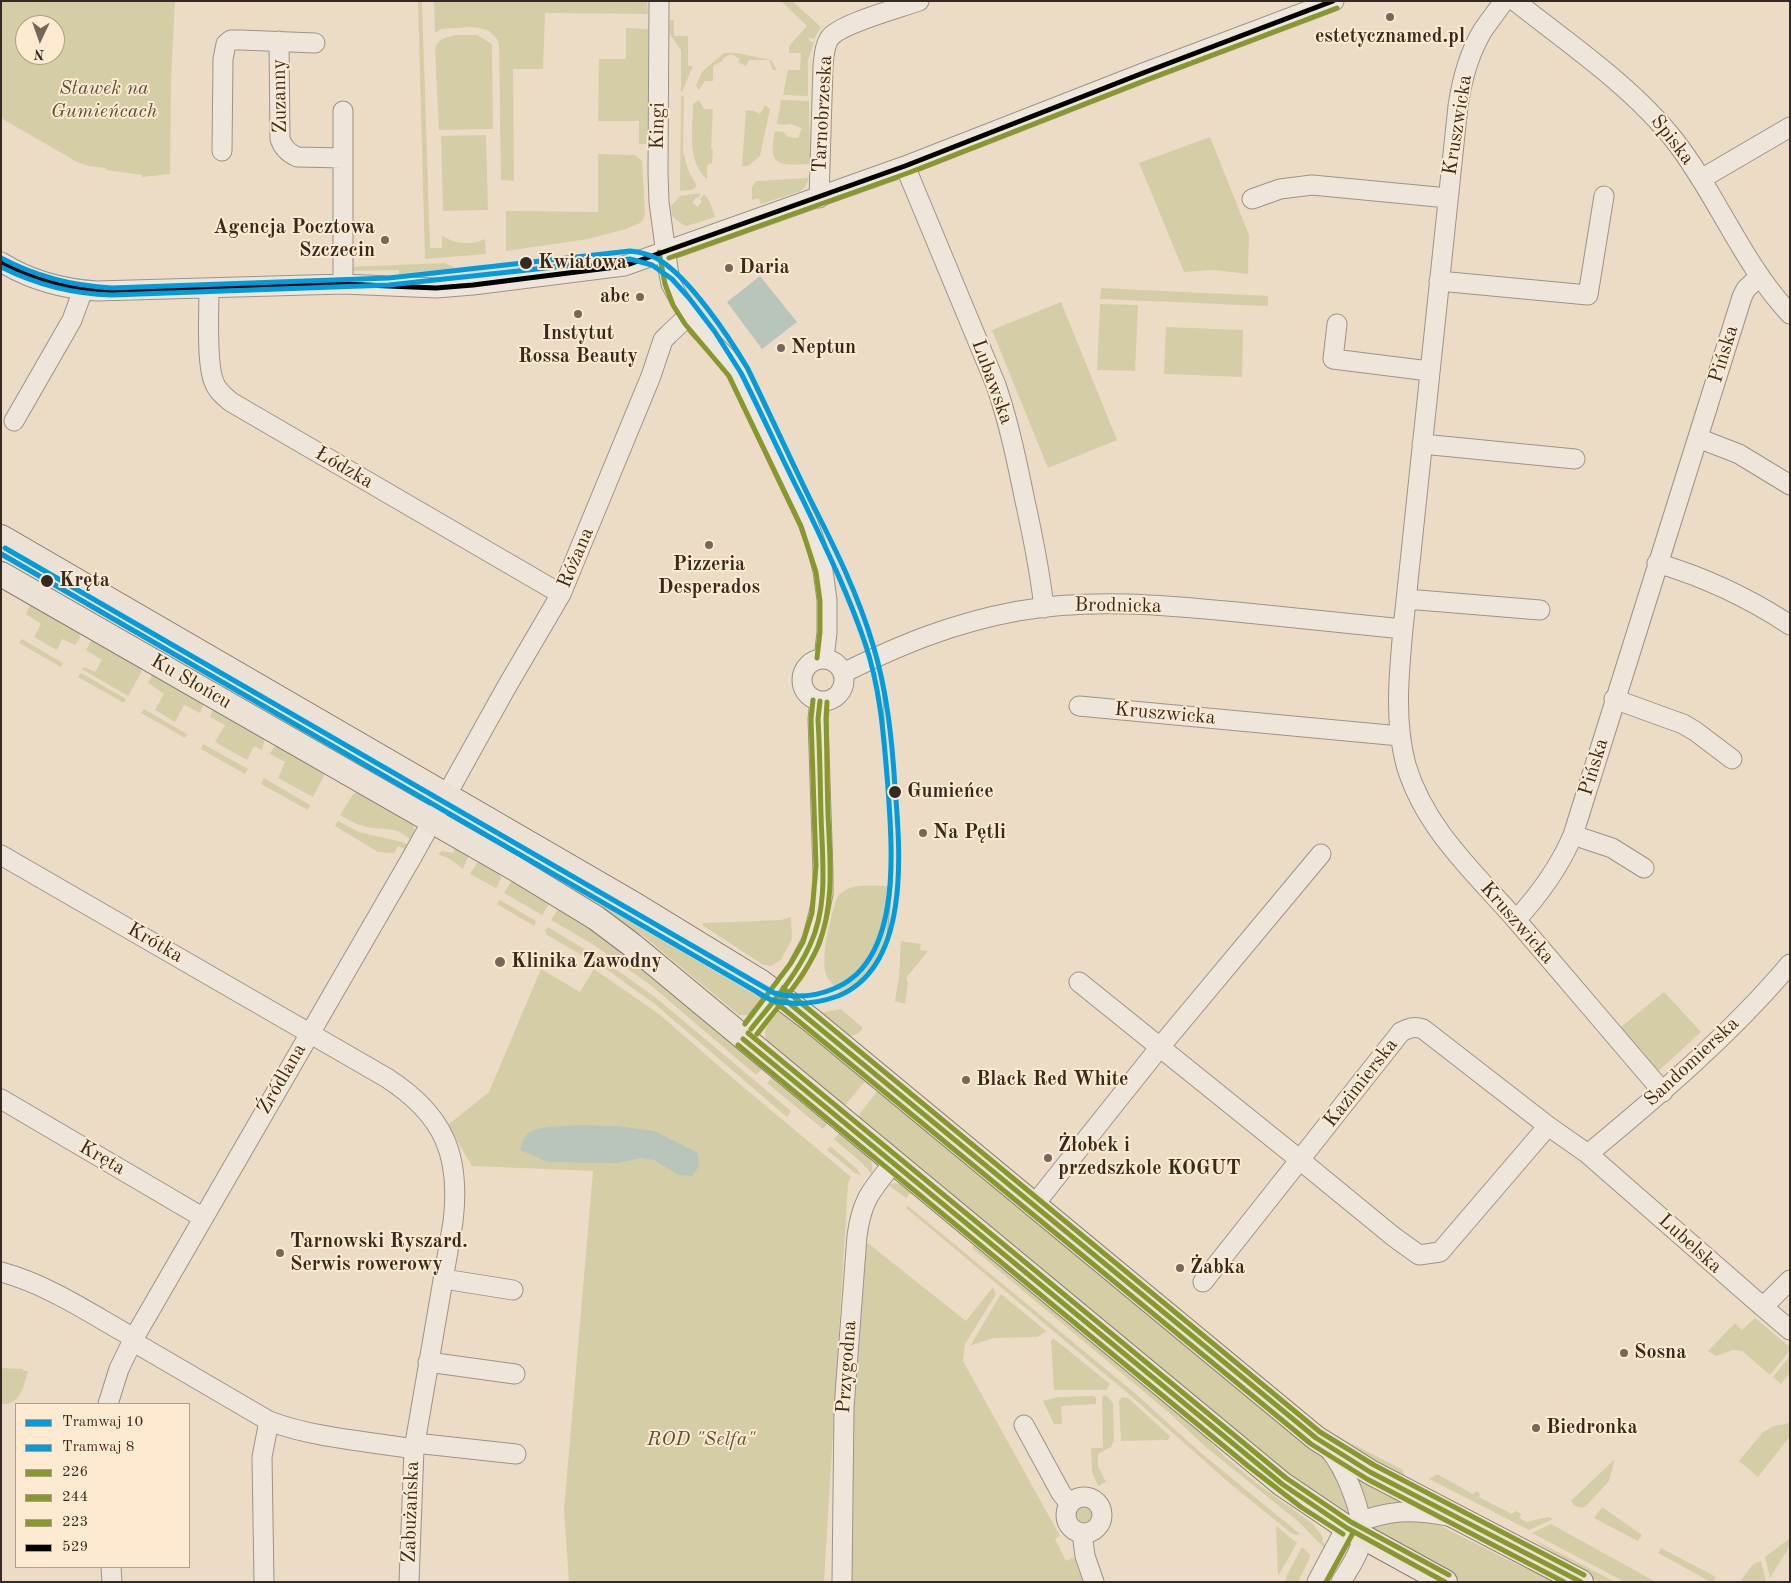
<!DOCTYPE html>
<meta charset="utf-8">
<style>
body{margin:0}
#map{position:relative;width:1791px;height:1583px;overflow:hidden;background:#ecdcc6;font-family:"Old Standard TT",serif}
canvas{display:block}
.frame{position:absolute;inset:0;border:2px solid #352920;pointer-events:none}
.legend{position:absolute;left:15px;top:1403px;width:175px;height:165px;box-sizing:border-box;background:#fdead0;border:1px solid #ad9d8a;margin:0;padding:6px 9px;list-style:none;font-size:15px;color:#352920}
.legend li{display:flex;align-items:center;gap:10px;height:25px}
.legend b{width:25px;border:1px solid #ad9d8a}
.north{position:absolute;left:15px;top:15px;width:50px;height:50px;box-sizing:border-box;background:#fdead0;border:1px solid #ad9d8a;border-radius:50%;rotate:183deg;font-size:14px;font-weight:700;line-height:20px;text-align:center;color:#352920}
.north::after{content:'';display:block;margin:auto;width:18px;height:22px;background:#75685a;clip-path:polygon(50% 0,100% 100%,50% 72%,0 100%)}
</style>
<div id="map">
<canvas width="1791" height="1583"></canvas>
<div class="frame"></div>
<ul class="legend">
<li><b style="height:6px;background:#009cdd"></b>Tramwaj 10</li>
<li><b style="height:6px;background:#009cdd"></b>Tramwaj 8</li>
<li><b style="height:6px;background:#87982d"></b>226</li>
<li><b style="height:6px;background:#87982d"></b>244</li>
<li><b style="height:6px;background:#87982d"></b>223</li>
<li><b style="height:6px;background:#000"></b>529</li>
</ul>
<div class="north">N</div>
</div>
<script>
const c = document.querySelector('canvas').getContext('2d');
c.lineJoin = 'round';
function fill(path, color) { c.fillStyle = color; c.fill(path, 'evenodd'); }
function strokePath(path, color, width, dash) { c.strokeStyle = color; c.lineWidth = width; c.lineCap = dash ? 'butt' : 'round'; c.setLineDash(dash || []); c.stroke(path); }
function drawText(font, color, halo, rows, align = 'center') {
  c.font = font + ' "Old Standard TT",serif'; c.lineWidth = 4; c.setLineDash([]); c.textBaseline = 'middle'; c.strokeStyle = halo; c.fillStyle = color; for (const [text, x, y, turn = 0] of rows) {
    c.save(); c.translate(x, y); c.rotate((+turn || 0) * Math.PI / 180); c.textAlign = isNaN(turn) ? turn : align; if (halo) c.strokeText(text, 0, 0); c.fillText(text, 0, 0); c.restore();
  }
}
fill(new Path2D(`
 M1,1H175L171,80L170,174L142,177V175L106,170V168L88,166L77,162L1,118ZM25,25H55V55H25Z
 M418,1H422L430,248H442V236C456,244 470,246 485,239L486,254L425,259Z
 M434,1H647L648,14L545,13L543,69H513L514,181L501,180L499,45L497,39L489,31L480,28L471,27L441,29L435,33Z
 M781,1H792L821,27L814,39L809,38V41L814,42L808,60V96L783,95L788,70H800L801,53H789V46L807,26Z
 M670,20H674V36H688V66H693L682,92H681V50L669,33Z
 M626,28L648,29V144H639V121H598L599,59H626Z
 M455,35H477L492,44L493,129L439,130L435,49C438,38 446,38 455,35Z
 M724,53H737L771,60L777,70H773L769,60H749L746,66L738,62L740,59L731,54L722,59L723,61L713,66V81H705L699,90L696,86L702,72Z
 M681,95L684,97L683,151L688,170L696,184V187L692,190L680,191Z
 M699,100L704,109H713L711,149H713L712,164L710,163L707,166V179C686,161 693,129 693,104Z
 M781,100L809,101L810,164C780,165 767,168 775,131L783,132L788,137L798,138L802,128L791,124L784,125L777,124Z
 M765,105L770,109L760,156L748,166H742L746,110L754,111L760,114Z
 M486,135L488,210L443,211L441,136Z
 M1210,137L1249,235L1248,274L1214,270L1184,272L1139,163Z
 M598,154L635,155L642,161L645,213L643,220L640,223L626,229L588,239L506,251V211L598,212Z
 M809,178L805,187L801,191L761,204L759,198L752,200V187L756,181Z
 M701,193L698,198L696,197L692,203L698,207L702,201L700,200L704,194L710,202L715,217L687,226L683,225L672,216L671,206L680,196Z
 M445,263L455,268L399,274V270L348,271V267Z
 M1101,288L1268,296V306L1100,299Z
 M1061,302L1117,440L1048,468L992,330Z
 M1100,304L1138,305L1135,371L1097,370Z
 M1166,327L1243,330L1242,377L1164,374Z
 M34,604L79,632L80,638L75,645L62,639L57,650L34,637L41,624L26,614L30,605Z
 M22,639L63,663L61,667L19,643Z
 M95,639L141,668V673L128,696L82,669L84,667L95,672L102,660L86,650L91,641Z
 M81,673L126,699L124,703L78,677Z
 M156,674L204,704L200,713L184,705L175,722L155,710L164,694L148,683L152,676Z
 M214,707L265,738L262,750L254,746L247,760L215,742L225,725L210,717Z
 M144,709L187,734L185,738L141,713Z
 M203,744L248,769L245,774L201,749Z
 M280,745L323,770L324,776L313,797L278,778L285,762L270,754L274,747Z
 M264,778L310,805L308,810L261,784Z
 M358,792L412,820L415,833L412,841C395,825 388,831 367,827C357,825 349,820 340,815L354,793Z
 M338,821L359,832L402,842L410,846L407,850L398,846L394,853L378,852L335,826Z
 M466,826L759,997L761,1000L750,1015H739L642,935L464,830Z
 M457,845L470,852L463,869L450,859L438,854L442,851L453,853Z
 M479,860L500,871L501,879L496,888L470,874Z
 M514,877L551,901L542,915L504,893Z
 M890,886C893,924 880,976 840,991C835,987 830,983 827,977C819,959 831,918 836,900C845,881 872,886 890,886Z
 M500,900L536,921L534,926L497,904Z
 M560,906L594,928L765,1066L756,1075L653,987L594,945L551,920Z
 M791,917L792,939L781,960L771,966L762,964L702,925L704,923L781,920Z
 M548,927L604,961L655,997L791,1111L787,1117L656,1005L609,971L547,935L545,931Z
 M901,941L921,944L920,950L928,951L906,978L908,983L905,1004L895,1001L899,977Z
 M541,969L580,992L594,969L659,1014L736,1081L851,1177L848,1183L824,1582H569L564,1510L593,1171L472,1166L448,1125L489,1092Z
 M1664,992L1701,1032L1653,1076L1616,1031Z
 M841,1009L863,1028L859,1033L849,1037L820,1013Z
 M782,1010L867,1079L842,1109L768,1044C761,1029 769,1022 779,1011Z
 M775,1075L830,1121L823,1129L767,1083Z
 M879,1089L1324,1456L1341,1483L1350,1515L1347,1517L1297,1485L855,1120Z
 M842,1130C857,1143 875,1151 872,1174L862,1163L834,1139Z
 M830,1146L857,1169L861,1175L855,1173L827,1150Z
 M894,1183L904,1185L913,1190L906,1198L888,1185Z
 M908,1206L1136,1394L1201,1453L1300,1534L1296,1535L1291,1533L1227,1481L1131,1396L906,1208Z
 M856,1242L869,1244L966,1321L993,1287L996,1294L965,1344L963,1361L1060,1536L1055,1539L1066,1561L1074,1557L1083,1582H842Z
 M976,1242L1185,1416L1222,1454L1254,1481L1313,1524L1322,1536L1325,1549L1300,1523L1207,1448L1168,1412L972,1248Z
 M1001,1294L1046,1331L1038,1337L993,1338L970,1346Z
 M1755,1318L1790,1347V1350L1770,1375L1742,1351L1733,1350L1716,1356L1708,1351L1735,1323L1742,1330Z
 M1053,1338L1110,1384L1106,1390H1054L1051,1341Z
 M1790,1356V1373L1781,1384L1773,1377Z
 M1,1368L23,1369V1371H28C24,1385 21,1406 1,1404Z
 M1106,1395L1113,1403L1114,1440L1111,1447L1098,1454V1466L1106,1482L1098,1486L1092,1472L1091,1448H1103L1102,1397Z
 M1094,1396L1096,1398V1404L1061,1406L1062,1424H1054L1043,1401L1058,1397Z
 M1122,1397L1128,1398L1170,1436L1168,1440L1121,1441L1119,1401Z
 M1790,1423V1436L1758,1477L1739,1461L1763,1432L1774,1426Z
 M1335,1435L1403,1470L1405,1478L1403,1479L1335,1437Z
 M1615,1459L1609,1481L1586,1506L1582,1508L1575,1506L1571,1501Z
 M1349,1470L1415,1506L1364,1516Z
 M1437,1474L1473,1494L1477,1491L1480,1494L1479,1497L1512,1514L1516,1511L1521,1514L1520,1518L1526,1522L1549,1517L1553,1519L1529,1530L1429,1479Z
 M1074 1515a10 10 0 1 1 20 0a10 10 0 1 1-20 0Z
 M1602,1507L1642,1535L1638,1541L1594,1518Z
 M1403,1518L1435,1523L1512,1562L1559,1582H1462L1373,1534L1371,1530L1373,1527Z
 M1551,1524L1656,1582H1625L1532,1533Z
 M1276,1526L1297,1543L1278,1576Z
 M1531,1538L1615,1582H1600L1579,1571Z
 M1790,1538L1788,1549L1770,1578L1765,1557Z
 M1302,1547L1310,1555L1309,1560L1298,1582H1285L1286,1577Z
 M1661,1548L1716,1577L1713,1582H1711L1658,1553Z
 M1761,1561L1766,1582H1740L1753,1564Z`), '#d5cda6');
fill(new Path2D(`
 M760,276L797,322L762,349L727,302Z
 M617,1126L654,1131L698,1153L699,1166L692,1176L679,1175L654,1160L641,1158L617,1163L548,1162L520,1150C522,1143 524,1137 529,1133C540,1123 599,1126 617,1126Z`), '#b8c5bb');
const minor = new Path2D(`
 M659,1L658,173L659,202L668,269L671,284L689,316L698,328L725,356L736,372L808,523L816,545L823,571L827,600V632L824,659
 M1504,1C1497,11 1490,20 1483,30C1469,53 1462,79 1458,106L1403,629C1399,674 1394,720 1406,765C1425,829 1475,873 1517,921C1566,978 1614,1035 1663,1092
 M1515,1C1568,43 1633,87 1675,141C1717,195 1742,263 1790,314
 M279,41L280,139C283,148 288,153 297,157L343,158
 M222,151L223,59L226,44L231,40H241L315,43
 M905,166L996,385C1009,423 1017,462 1025,501C1033,537 1040,572 1044,608
 M1701,179L1790,127
 M819,198L823,66C824,57 824,47 829,39C838,24 900,8 919,1
 M1252,199L1280,189L1312,185L1448,198
 M1,262C30,280 63,289 97,291L343,284L436,288L473,285L624,266L905,166L1143,73L1334,1
 M1439,281L1588,295L1604,196
 M343,284V111
 M209,289C209,311 206,363 214,382C217,391 224,396 231,402L561,594
 M1337,324L1333,359L1429,371
 M14,421L72,320L83,290
 M1698,438L1739,454L1790,485
 M1422,444L1575,459
 M1657,563C1704,577 1749,598 1790,625
 M1406,599L1540,610
 M802 680a21 21 0 1 1 42 0a21 21 0 1 1-42 0Z
 M843,673C902,644 953,623 1018,611C1091,598 1164,605 1237,612C1292,618 1348,623 1403,629
 M1614,699L1683,724L1695,731L1732,759
 M1079,706L1400,736
 M1573,835L1612,848L1644,868
 M1,855L387,1078C444,1115 461,1155 453,1222L414,1449L409,1582
 M1516,920C1540,894 1559,868 1573,835L1742,297L1746,289L1760,276
 M1079,982L1300,1160L1394,1237L1419,1255L1440,1252L1548,1126L1588,1154L1763,1307L1790,1280
 M743,1039L796,970L812,940L819,913L823,894V872L818,719L820,701
 M1,1099L202,1217
 M1588,1154C1659,1095 1730,1035 1790,964
 M1034,1205L1160,1047L1321,854
 M1,1272C49,1285 91,1314 134,1338
 M444,1279L513,1290
 M1203,1282L1401,1032C1409,1028 1414,1026 1423,1029L1548,1126
 M1763,1307L1790,1330
 M132,1341L269,1421C314,1438 366,1441 414,1449
 M428,1362L515,1374
 M108,1404L119,1369L134,1338L412,857L506,688L561,594L651,376L663,340L669,334L689,315
 M1024,1425L1061,1493L1069,1503
 M415,1443L516,1454
 M1328,1448C1345,1467 1366,1517 1361,1543C1358,1557 1348,1570 1341,1582
 M1066 1515a18 18 0 1 1 36 0a18 18 0 1 1-36 0Z
 M1082,1533L1085,1556L1094,1582
 M111,1567L112,1582
 M264,1582L262,1457L269,1421
 M842,1582L844,1408L857,1236C862,1199 871,1191 894,1162
 M1317,1582L1343,1533L1347,1528L1354,1524C1388,1510 1411,1509 1447,1516`);
const major = new Path2D(`
 M1,537L637,906L761,982L811,1020L1316,1438L1370,1472L1581,1582
 M1,574L514,868L596,918L632,945L1282,1484L1347,1528L1445,1582`);
strokePath(minor, '#9d9286', 21);
strokePath(major, '#847a6f', 26);
strokePath(minor, '#eee6db', 19);
strokePath(major, '#ebe2d5', 24);
strokePath(new Path2D(`
 M882,676L892,886L887,936`), '#ada69c', 1);
strokePath(new Path2D(`
 M778,994L1316,1438L1370,1472L1581,1582
 M751,1029C772,1003 796,976 810,945C829,904 822,858 821,814C820,782 820,751 818,719L820,701
 M743,1039L1282,1484L1347,1528L1445,1582`), '#87982d', 5);
strokePath(new Path2D(`
 M659,252L665,284L673,305L685,324L729,376L801,526L816,572L820,601V632L817,658
 M669,258L908,173L1146,80L1337,8
 M773,1000L1311,1444L1367,1479L1564,1582
 M757,1034C778,1006 804,979 818,946C835,904 830,859 828,814C827,783 827,751 826,719L827,702
 M738,1045L1248,1466L1301,1507L1343,1534
 M1326,1582L1353,1533`), '#87982d', 5);
strokePath(new Path2D(`
 M783,988L1320,1432L1374,1465L1584,1575
 M745,1024L791,963L803,942L812,913L816,866L811,719L813,700
 M748,1033L1286,1478L1351,1522L1449,1575`), '#87982d', 5);
strokePath(new Path2D(`
 M1,262C31,279 63,288 97,291L343,284L436,288L473,285L624,266L905,166L1143,73L1333,1`), '#000', 5);
strokePath(new Path2D(`
 M1,258C37,277 72,286 112,288L389,278L630,251C639,252 648,254 656,258C688,275 729,337 748,369C769,412 789,456 810,499C834,546 858,594 873,645C887,691 892,739 895,787C900,850 911,966 838,996C816,1004 794,1006 771,1000L1,554`), '#009cdd', 5);
strokePath(new Path2D(`
 M1,267C37,285 72,294 112,295L389,285L630,259L652,265L672,279L689,298L715,332L741,373C762,414 781,457 802,498C825,546 848,593 865,643C881,690 884,740 888,788C892,849 903,962 833,989C814,997 794,998 774,993L5,548`), '#009cdd', 5);
for (const [x, y, r, color] of [
 [1390,17,5,"#75685a"],
 [385,240,5,"#75685a"],
 [526,263,7,"#352920"],
 [729,268,5,"#75685a"],
 [640,297,5,"#75685a"],
 [578,314,5,"#75685a"],
 [781,348,5,"#75685a"],
 [709,545,5,"#75685a"],
 [47,581,7,"#352920"],
 [895,792,7,"#352920"],
 [923,833,5,"#75685a"],
 [500,962,6,"#75685a"],
 [966,1080,5,"#75685a"],
 [1048,1158,5,"#75685a"],
 [280,1253,5,"#75685a"],
 [1180,1268,5,"#75685a"],
 [1624,1353,5,"#75685a"],
 [1536,1428,5,"#75685a"]
]) { const dot = new Path2D(); dot.arc(x, y, r, 0, 2 * Math.PI); c.fillStyle = color; c.fill(dot); strokePath(dot, '#fdead0', 2); }
drawText('bold 20px', '#352920', '#fdead0', [
 ["estetycznamed.pl",1390,37,"center"],
 ["Agencja Pocztowa",375,228,"right"],
 ["Szczecin",375,251,"right"],
 ["Daria",739,268],
 ["abc",630,297,"right"],
 ["Instytut",578,334,"center"],
 ["Rossa Beauty",578,357,"center"],
 ["Neptun",791,348],
 ["Pizzeria",709,565,"center"],
 ["Desperados",709,588,"center"],
 ["Na Pętli",933,833],
 ["Klinika Zawodny",511,962],
 ["Black Red White",976,1080],
 ["Żłobek i",1058,1146],
 ["przedszkole KOGUT",1058,1169],
 ["Tarnowski Ryszard.",290,1242],
 ["Serwis rowerowy",290,1265],
 ["Żabka",1190,1268],
 ["Sosna",1634,1353],
 ["Biedronka",1546,1428]
], 'left');
drawText('italic 20px', '#584f3b', '#fdead0', [
 ["Stawek na",104,89],
 ["Gumieńcach",104,112],
 ["ROD \"Selfa\"",701,1440]
]);
drawText('20px', '#352920', '#fdead0', [
 ["Zuzanny",280,96,-91],
 ["Tarnobrzeska",823,114,-87],
 ["Kruszwicka",1458,125,-81],
 ["Kingi",658,126,-89],
 ["Spiska",1672,140,52],
 ["Pińska",1724,354,-73],
 ["Lubawska",992,382,70],
 ["Łódzka",344,468,30],
 ["Różana",576,558,-67],
 ["Brodnicka",1118,606,1],
 ["Ku Słońcu",191,682,30],
 ["Kruszwicka",1165,714,5],
 ["Pińska",1594,767,-73],
 ["Kruszwicka",1517,923,49],
 ["Krótka",155,943,30],
 ["Sandomierska",1692,1062,-43],
 ["Źródlana",282,1079,-60],
 ["Kazimierska",1361,1083,-52],
 ["Kręta",102,1158,30],
 ["Lubelska",1690,1244,42],
 ["Przygodna",847,1367,-86],
 ["Zabużańska",411,1512,-88]
]);
drawText('bold 20px', '#352920', '#fdead0', [
 ["Kwiatowa",538,263],
 ["Kręta",59,581],
 ["Gumieńce",907,792]
], 'left');
</script>
